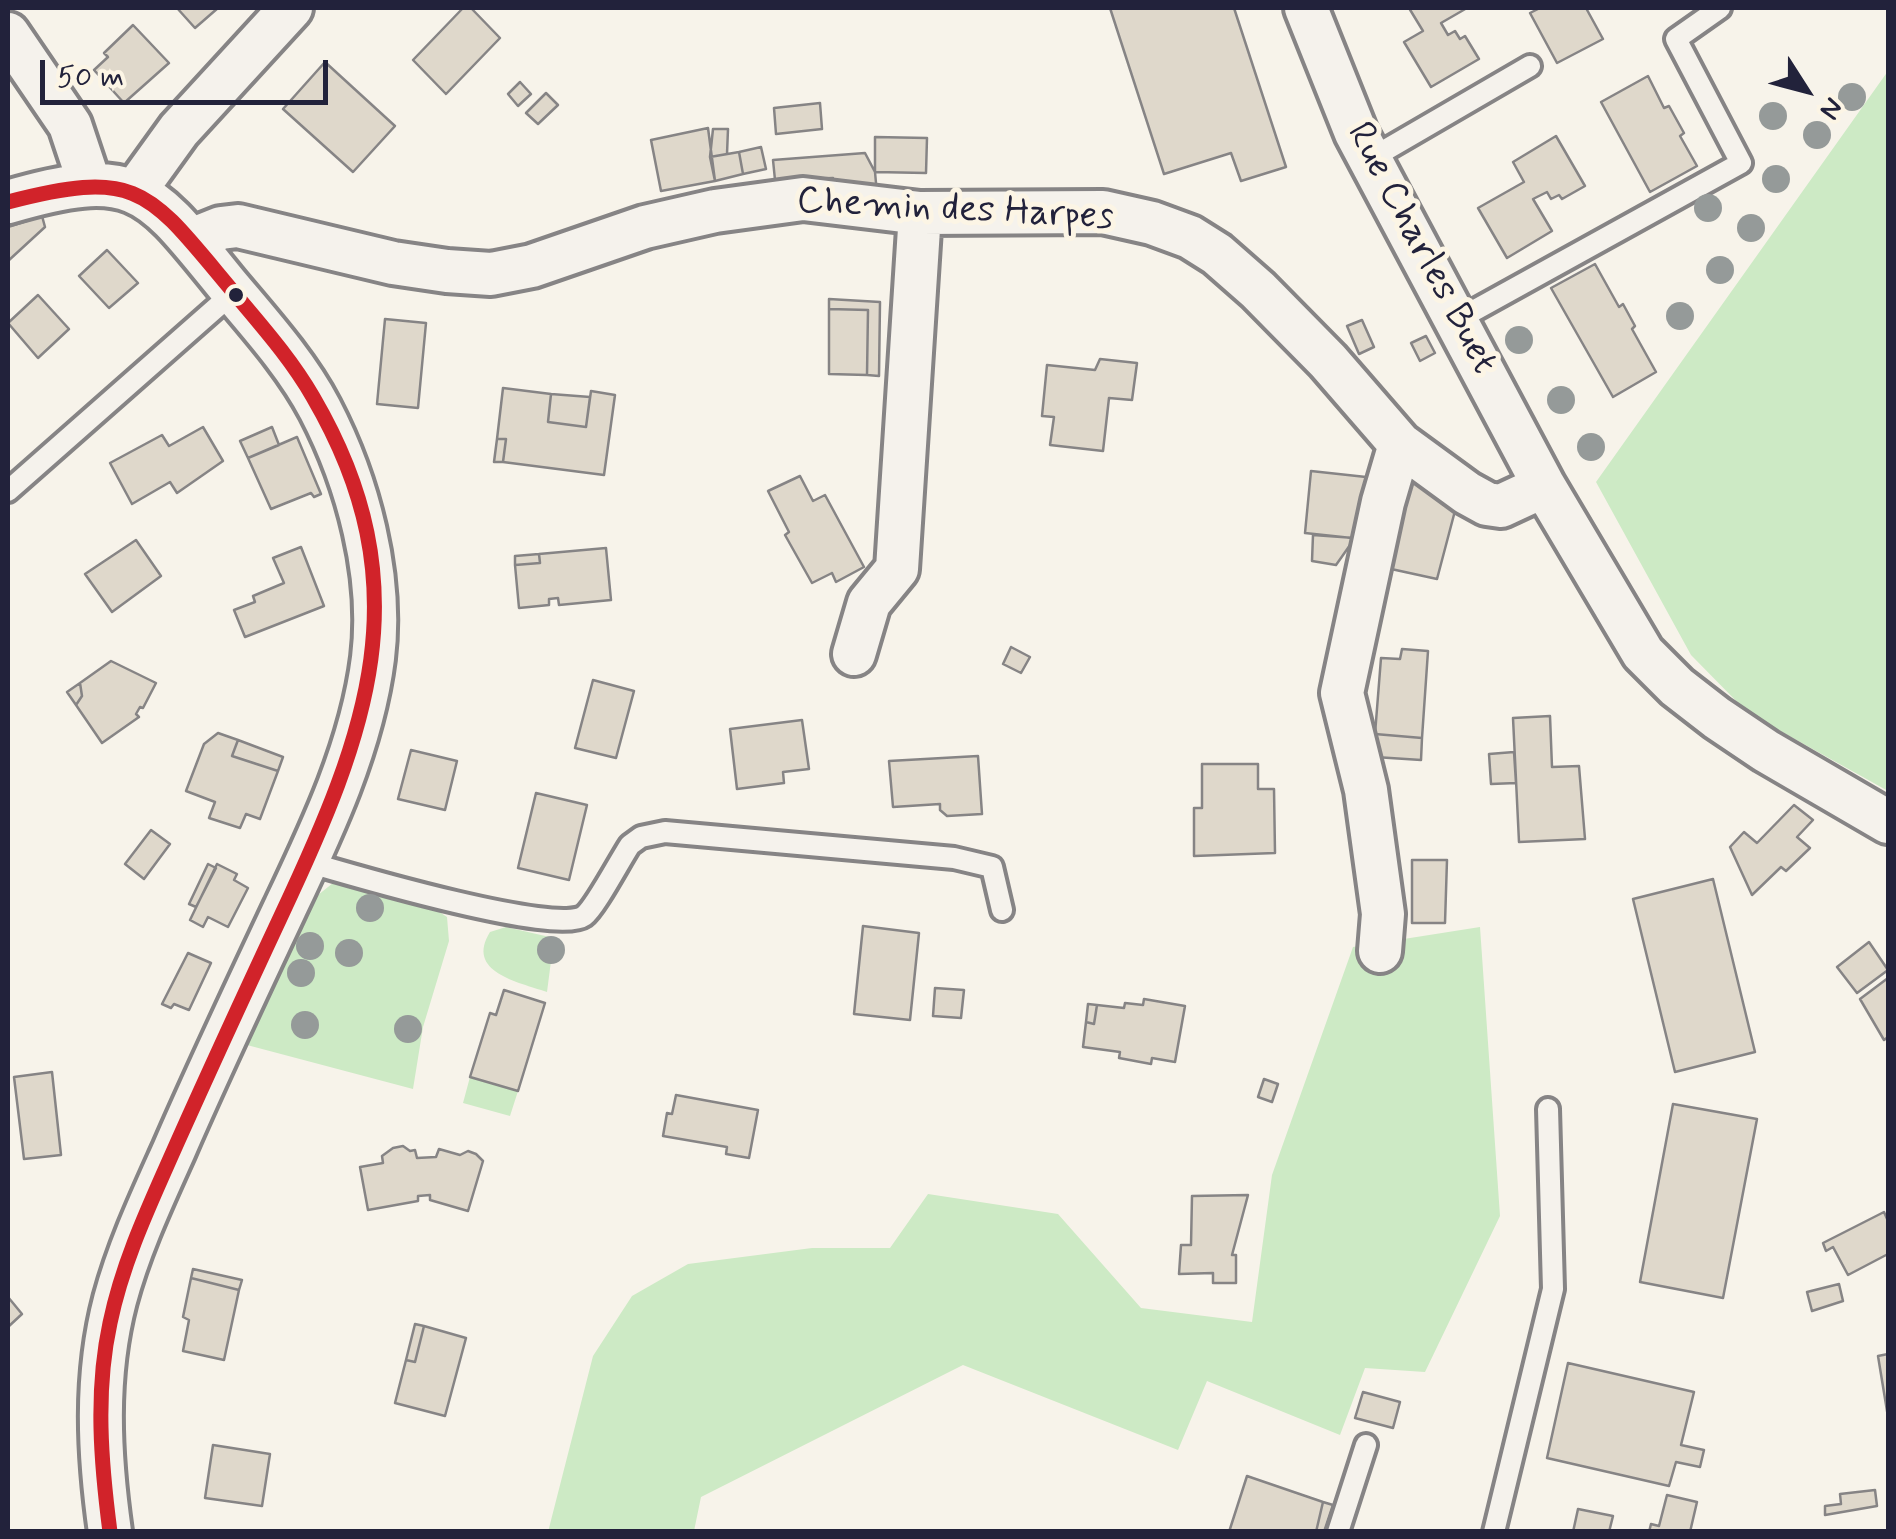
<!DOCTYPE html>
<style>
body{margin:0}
#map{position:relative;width:1896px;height:1539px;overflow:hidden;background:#f7f3ea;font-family:Mynerve,sans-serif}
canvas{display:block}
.frame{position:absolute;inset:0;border:10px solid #22223b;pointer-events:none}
.north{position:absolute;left:1756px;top:40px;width:100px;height:100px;-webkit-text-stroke:8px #fcf5e5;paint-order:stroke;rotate:126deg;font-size:28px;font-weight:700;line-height:40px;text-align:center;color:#22223b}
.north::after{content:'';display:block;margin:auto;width:35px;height:45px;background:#22223b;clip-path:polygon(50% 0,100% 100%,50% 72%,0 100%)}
.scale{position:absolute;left:40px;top:60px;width:288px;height:45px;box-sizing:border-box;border:5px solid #22223b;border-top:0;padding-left:12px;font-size:30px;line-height:35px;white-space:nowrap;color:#22223b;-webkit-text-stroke:8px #fcf5e5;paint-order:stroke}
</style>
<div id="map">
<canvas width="1896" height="1539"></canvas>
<div class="frame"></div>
<div class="north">N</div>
<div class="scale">50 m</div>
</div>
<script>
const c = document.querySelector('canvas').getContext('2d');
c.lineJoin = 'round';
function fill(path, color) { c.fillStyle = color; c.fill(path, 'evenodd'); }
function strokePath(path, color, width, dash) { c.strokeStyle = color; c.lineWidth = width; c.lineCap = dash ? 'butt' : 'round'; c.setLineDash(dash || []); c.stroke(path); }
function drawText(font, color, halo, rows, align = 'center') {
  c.font = font + ' Mynerve,sans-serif'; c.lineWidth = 10; c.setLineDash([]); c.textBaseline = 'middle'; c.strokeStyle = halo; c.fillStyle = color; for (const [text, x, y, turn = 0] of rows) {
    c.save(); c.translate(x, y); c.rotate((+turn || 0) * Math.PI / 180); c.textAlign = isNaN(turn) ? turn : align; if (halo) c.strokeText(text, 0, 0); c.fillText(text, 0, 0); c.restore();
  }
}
fill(new Path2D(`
 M1888,71V791L1748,713L1691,655L1596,482Z
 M333,883H347L438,911L447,917L449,941L423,1027L413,1089L247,1045L318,895Z
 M506,927L554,938L547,992C518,982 465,972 490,932Z
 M1480,927L1500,1216L1425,1372L1365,1368L1340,1435L1207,1381L1178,1450L963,1365L701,1497L694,1531L548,1532L593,1356L632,1296L688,1264L812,1248H890L928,1194L1058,1214L1141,1308L1252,1322L1272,1175L1353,947Z
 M470,1077L518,1091L510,1116L463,1103Z`), '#cdeac5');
const building = new Path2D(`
 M177,8H218L195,28Z
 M463,8H471L500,38L446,94L413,60Z
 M1110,8H1234L1286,167L1241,181L1231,153L1164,174Z
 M1409,8H1467L1441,23L1448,35L1455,31L1460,39L1465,36L1479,59L1431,87L1404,42L1423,31Z
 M1540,8H1586L1603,39L1557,63L1530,13Z
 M133,25L169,63L124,103L94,70L108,57L104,53Z
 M325,62L395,126L353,172L283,109Z
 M1648,76L1664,108L1669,106L1684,133L1680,136L1697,166L1650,192L1601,102Z
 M520,82L531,94L518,106L508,94Z
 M546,93L558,105L538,124L526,113Z
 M820,103L822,129L776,134L774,108Z
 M708,128L715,181L661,191L651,140Z
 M713,129H728L727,154L710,157Z
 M1556,136L1585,186L1562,199L1559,195L1551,199L1547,192L1533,199L1552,231L1507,258L1478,208L1524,182L1513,162Z
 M875,137L927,138L926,173L875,172Z
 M761,147L766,169L743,174L739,152Z
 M739,152L743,174L715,181L710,157Z
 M865,153L875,172L877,194L834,193L833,178L775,180L773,160Z
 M42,216L45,227L8,261V227Z
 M107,250L138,283L109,308L79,276Z
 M1595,264L1619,307L1623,304L1635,326L1632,329L1656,372L1613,397L1551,288Z
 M38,295L69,329L38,358L8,323Z
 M829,299L880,302L879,376L867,375L868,310L829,309Z
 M829,309L868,310L867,375L829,374Z
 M385,319L426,323L418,408L377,404Z
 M1362,320L1374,347L1359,354L1347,326Z
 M1426,336L1435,353L1420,361L1411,343Z
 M1100,359L1137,363L1132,400L1109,398L1103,451L1050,445L1054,417L1042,416L1047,365L1095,370Z
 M503,388L551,394L548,422L586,427L591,391L615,395L604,475L503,462L506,439H497Z
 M551,394L590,397L586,427L548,422Z
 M203,427L223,461L177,493L170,482L132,504L110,463L162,435L169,446Z
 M272,427L279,445L248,458L240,441Z
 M297,437L321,494L314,497L311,493L271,509L248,458Z
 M497,439H506L503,462H494Z
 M1311,471L1366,477L1361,539L1305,533Z
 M800,476L813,501L825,495L864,567L836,582L832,573L812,583L785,535L789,532L768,491Z
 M1421,478L1456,507L1437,579L1382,567L1402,487Z
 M1313,535L1355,538L1336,565L1312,561Z
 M136,540L161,576L112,612L85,574Z
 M301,547L324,606L245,637L234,610L255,602L253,596L284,583L273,558Z
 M606,548L611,600L559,605L558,598L549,599V605L519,608L515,565L540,563L539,554Z
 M539,554L540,563L515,565V556Z
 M1011,647L1030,657L1021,673L1003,664Z
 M1402,649L1428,651L1422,738L1375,734L1381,658L1400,659Z
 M111,661L156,683L143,708L140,707L136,714L139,717L102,743L76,705L82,696L80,683Z
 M593,680L634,691L616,758L575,748Z
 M80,683L82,696L76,705L67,692Z
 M1550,716L1552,767L1579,766L1585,839L1519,842L1513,718Z
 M802,720L809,769L783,772L784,783L737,789L730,729Z
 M218,733L238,740L232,756L278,771L260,819L246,814L240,828L209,818L215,802L186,791L204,744Z
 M1375,734L1422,738L1421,760L1375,757Z
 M238,740L283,757L278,771L232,756Z
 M411,750L457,761L445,810L398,799Z
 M1514,752L1516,783L1491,784L1489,754Z
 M978,756L982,814L947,816L940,810V804L893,807L889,761Z
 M1202,764H1258V789H1274L1275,853L1194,856V808H1202Z
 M536,793L587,805L569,880L518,868Z
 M1794,805L1813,820L1797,837L1810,848L1786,871L1781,867L1752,895L1730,847L1744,832L1757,843Z
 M151,830L170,844L144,879L125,864Z
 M1412,860H1447L1445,923H1412Z
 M208,864L216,868L196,907L189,904Z
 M217,864L237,874L234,880L248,888L228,927L208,917L203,927L190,920Z
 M1713,879L1755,1052L1675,1072L1633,899Z
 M863,926L919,933L910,1020L854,1014Z
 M1869,942L1888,970L1857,993L1837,967Z
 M188,953L211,963L189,1010L174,1004L171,1008L162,1004Z
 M1888,978V1037L1884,1040L1860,999Z
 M935,988L964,990L961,1018L933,1016Z
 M504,990L545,1003L518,1091L470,1077L490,1013L496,1015Z
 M1144,999L1185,1006L1175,1062L1152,1058L1151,1064L1119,1058L1120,1052L1083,1047L1086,1022L1094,1024L1097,1005L1124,1008L1125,1003L1143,1005Z
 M1088,1004L1097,1005L1094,1024L1086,1022Z
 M52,1072L61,1155L24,1159L14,1077Z
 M1264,1079L1278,1084L1272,1102L1258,1097Z
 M676,1095L758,1110L749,1158L726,1154L727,1147L663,1136L667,1113L672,1114Z
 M1673,1104L1757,1119L1723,1298L1640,1282Z
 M403,1146L410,1151L415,1150L417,1158L436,1157L439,1149L460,1155L468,1151L476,1154L483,1161L468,1211L430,1200V1195L418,1196V1201L368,1210L360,1167L383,1163L382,1156L393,1148Z
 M1248,1195L1232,1255H1236V1283H1213V1273L1179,1274L1181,1245H1191L1192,1196Z
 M1884,1212L1888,1221V1254L1848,1275L1833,1247L1826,1251L1823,1243Z
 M193,1269L242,1280L239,1290L191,1278Z
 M191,1278L239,1290L224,1360L183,1351L189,1320L183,1317Z
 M1839,1284L1843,1301L1812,1311L1807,1292Z
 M8,1297L22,1314L8,1327Z
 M415,1324L424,1326L415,1362L406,1360Z
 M424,1326L466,1338L445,1416L395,1403L406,1360L415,1362Z
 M1888,1354V1417L1878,1356Z
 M1568,1363L1694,1392L1681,1445L1704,1450L1700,1467L1676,1462L1669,1486L1547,1458Z
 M1363,1392L1400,1402L1393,1428L1355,1418Z
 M213,1445L270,1454L262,1506L205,1498Z
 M1247,1476L1323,1502L1316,1532H1229Z
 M1875,1490L1877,1506L1825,1515V1506L1841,1504L1840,1494Z
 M1667,1495L1697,1502L1690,1532H1649L1651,1524L1659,1526Z
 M1323,1502L1333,1505L1324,1532H1316Z
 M1578,1509L1613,1516L1609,1532H1573Z`);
fill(building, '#dfd8cb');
strokePath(building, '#868485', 2.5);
const lane = new Path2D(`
 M1370,159L1530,66
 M1457,320L1741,163L1676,39L1720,8
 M8,491L234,292
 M307,862C348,874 557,936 584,916C595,908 620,860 630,845L641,837L665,832L954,858L992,867L1002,910
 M1338,1532L1366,1445
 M1494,1532L1553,1289L1548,1109`);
const street = new Path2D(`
 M1306,8L1356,133L1544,486L1643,653L1677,687L1717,718L1766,751L1888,822
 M8,34L70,125L89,182
 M135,191L179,130L291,8
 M8,202C138,164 149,189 229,287C261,325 297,365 320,409C358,482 383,576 373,658C362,746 322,830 285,908C247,989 209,1069 174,1150C152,1199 129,1248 115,1300C95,1376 99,1454 110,1532
 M191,240L221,228L238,226L393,263L447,271L491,274L532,266L645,227L715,211L803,199L920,213L1103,212L1152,223L1190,237L1217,254L1258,290L1328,361L1400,444L1467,493L1487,504L1501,506L1544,486
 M854,654L869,603L897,569L920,213
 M1380,951L1383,914L1366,790L1342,693L1383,502L1400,444`);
strokePath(lane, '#868485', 28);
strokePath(street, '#868485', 50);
strokePath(lane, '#f5f2ec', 20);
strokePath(street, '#f5f2ec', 42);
strokePath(new Path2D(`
 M8,202C139,168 148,190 230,288C259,323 290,357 313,397C424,587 367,733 281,916C246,991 211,1067 177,1143C151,1202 123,1260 110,1323C95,1392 101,1463 110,1532`), '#d1232a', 15);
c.fillStyle = '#959a99';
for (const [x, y] of [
 [1852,97],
 [1773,116],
 [1817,135],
 [1776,179],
 [1708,208],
 [1751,228],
 [1720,270],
 [1680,316],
 [1519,340],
 [1561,400],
 [1591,447],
 [370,908],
 [310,946],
 [551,950],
 [349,953],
 [301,973],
 [305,1025],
 [408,1029]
]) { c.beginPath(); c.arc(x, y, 14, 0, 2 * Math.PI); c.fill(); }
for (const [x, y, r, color] of [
 [236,295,9,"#22223b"]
]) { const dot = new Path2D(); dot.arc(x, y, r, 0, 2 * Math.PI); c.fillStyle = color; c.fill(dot); strokePath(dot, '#fcf5e5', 4); }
drawText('38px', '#22223b', '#fcf5e5', [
 ["Chemin des Harpes",955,211,3],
 ["Rue Charles Buet",1420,249,62]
]);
</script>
